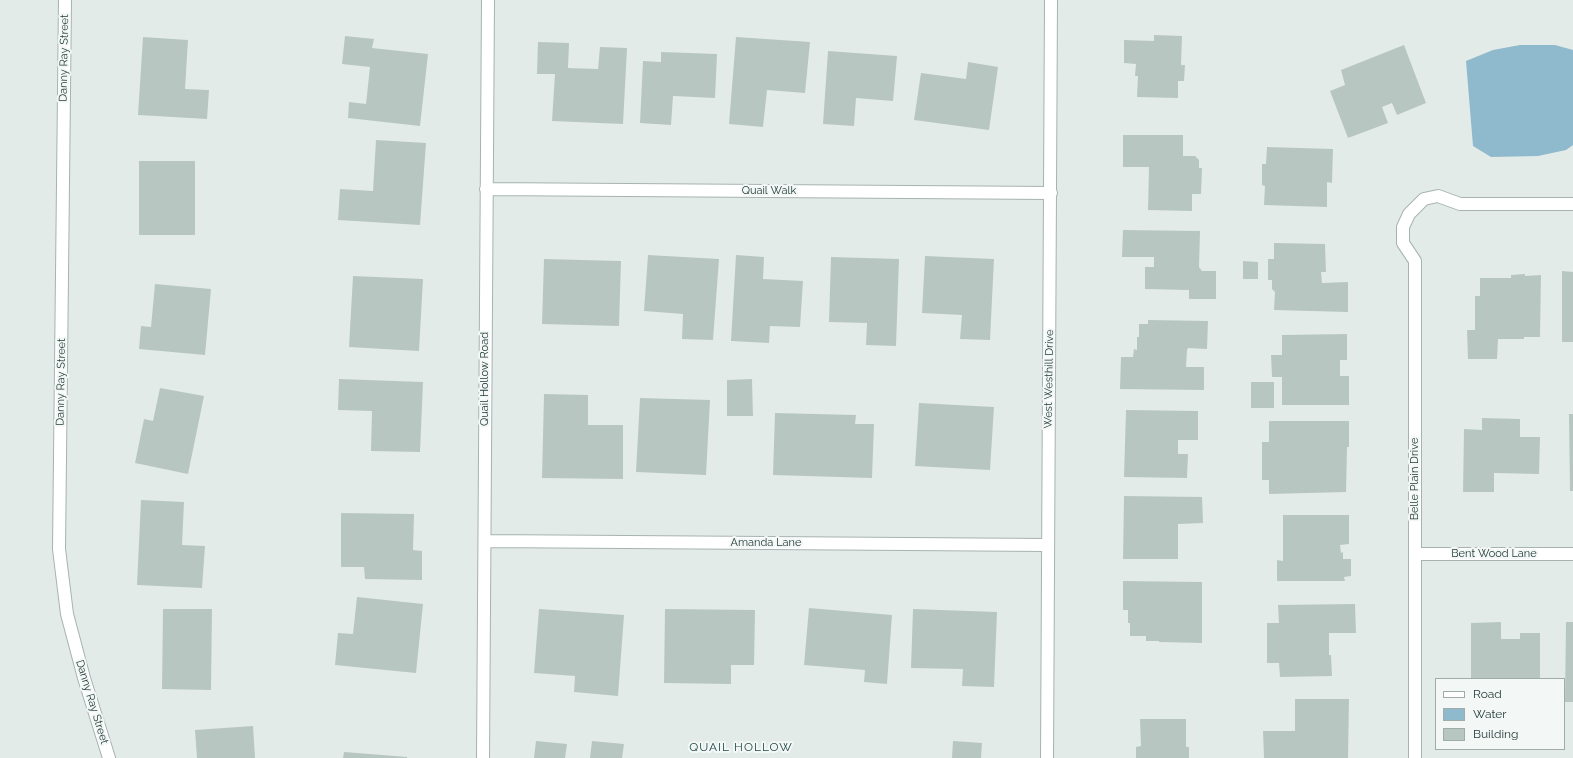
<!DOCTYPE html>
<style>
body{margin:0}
#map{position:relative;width:1573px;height:758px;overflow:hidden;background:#e3ebe9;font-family:Raleway,sans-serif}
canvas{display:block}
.legend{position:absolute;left:1435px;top:678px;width:130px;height:72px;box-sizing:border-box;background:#f3f8f6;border:1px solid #a0acaa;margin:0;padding:5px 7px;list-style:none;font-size:12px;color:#243b39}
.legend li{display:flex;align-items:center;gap:8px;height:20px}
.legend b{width:20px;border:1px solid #a0acaa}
</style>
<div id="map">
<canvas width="1573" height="758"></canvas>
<ul class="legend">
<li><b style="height:5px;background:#fff"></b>Road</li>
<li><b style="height:11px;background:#8fb9cc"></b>Water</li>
<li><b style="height:11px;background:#b8c6c2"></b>Building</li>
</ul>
</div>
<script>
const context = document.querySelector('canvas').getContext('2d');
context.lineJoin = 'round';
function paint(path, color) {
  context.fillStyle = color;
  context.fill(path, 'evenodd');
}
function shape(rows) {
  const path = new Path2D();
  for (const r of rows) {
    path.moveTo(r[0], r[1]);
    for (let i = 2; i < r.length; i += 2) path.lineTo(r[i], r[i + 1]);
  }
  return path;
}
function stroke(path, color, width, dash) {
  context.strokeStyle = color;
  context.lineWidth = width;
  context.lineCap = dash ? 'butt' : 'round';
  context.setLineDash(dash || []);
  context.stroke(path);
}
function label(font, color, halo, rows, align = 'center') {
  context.font = font + ' Raleway,sans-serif';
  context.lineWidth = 4;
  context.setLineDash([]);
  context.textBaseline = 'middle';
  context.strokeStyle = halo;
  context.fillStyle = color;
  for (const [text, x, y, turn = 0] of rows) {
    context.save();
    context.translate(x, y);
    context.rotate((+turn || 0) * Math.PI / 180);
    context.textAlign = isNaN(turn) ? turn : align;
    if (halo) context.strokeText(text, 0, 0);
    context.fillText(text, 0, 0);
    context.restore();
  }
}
const water = shape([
 [1520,45,1555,45,1573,50,1573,145,1566,150,1538,156,1491,157,1473,146,1466,61,1493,50]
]);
const building = shape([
 [1154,35,1182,36,1181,65,1185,65,1184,81,1178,81,1178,98,1137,97,1138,76,1135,76,1136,64,1124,63,1124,40,1154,41],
 [345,36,374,39,372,48,428,54,420,126,348,118,349,102,366,104,370,67,342,64],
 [143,37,188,40,185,89,209,90,207,119,138,115],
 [736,37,810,42,805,93,767,90,763,127,729,124],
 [538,42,569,43,568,68,598,69,600,47,627,48,623,124,552,121,555,74,537,74],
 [1404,45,1426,103,1397,115,1392,103,1382,107,1388,123,1348,138,1330,91,1345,85,1341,70],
 [828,51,897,56,893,101,856,98,854,126,823,124],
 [661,52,717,54,715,98,673,96,671,125,640,123,643,61,661,62],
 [968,62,998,67,989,130,914,120,921,73,966,79],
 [1123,135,1183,135,1183,156,1195,156,1199,160,1199,168,1202,168,1201,194,1192,194,1192,211,1148,210,1149,167,1123,167],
 [376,140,426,143,420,225,338,220,340,189,373,191],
 [1267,147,1333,149,1332,183,1327,182,1327,207,1264,205,1265,186,1262,185,1262,164,1266,164],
 [139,161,195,161,195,235,139,235],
 [1123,230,1200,231,1199,267,1202,271,1216,271,1216,299,1189,299,1189,290,1145,289,1145,267,1154,267,1154,257,1122,257],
 [1274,243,1325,244,1326,272,1321,272,1322,283,1348,282,1348,312,1274,310,1275,292,1272,289,1272,280,1268,280,1268,259,1274,259],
 [648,255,719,259,713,340,682,339,683,314,644,311],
 [736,255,764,257,763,279,803,281,800,327,770,326,769,343,731,341],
 [925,256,994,259,990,340,960,339,962,315,922,313],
 [831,257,899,259,896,346,866,345,867,323,829,322],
 [544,259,621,261,619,326,542,324],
 [1243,261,1258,262,1258,279,1243,279],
 [1562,271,1573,272,1573,342,1562,342],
 [1525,274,1525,276,1541,275,1540,337,1524,337,1524,339,1498,339,1497,359,1468,359,1467,330,1475,330,1475,296,1480,296,1480,278,1511,278,1511,275],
 [353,276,423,279,419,351,349,347],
 [155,284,211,289,205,355,139,349,141,326,151,327],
 [1148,320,1208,321,1207,349,1188,348,1187,350,1186,367,1204,367,1204,390,1120,389,1121,357,1133,357,1134,349,1137,350,1137,337,1139,337,1139,324,1148,324],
 [1347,334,1347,360,1340,360,1340,376,1349,376,1349,405,1282,405,1282,377,1272,377,1271,355,1282,355,1282,335],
 [339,379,423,382,420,452,371,451,372,411,338,410],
 [752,379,753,416,727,416,727,380],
 [1251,382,1274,382,1274,408,1251,408],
 [160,388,204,396,188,474,135,463,144,419,153,421],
 [544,394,588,395,588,425,623,425,623,479,542,478],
 [640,398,710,400,706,475,636,472],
 [919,403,994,407,990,470,915,466],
 [1126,410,1198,411,1198,440,1178,440,1178,454,1188,454,1187,478,1124,477],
 [775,413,856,415,855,424,874,424,872,478,773,475],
 [1569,414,1573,414,1573,491,1570,491],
 [1482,418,1520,419,1520,437,1540,437,1539,474,1494,473,1494,492,1463,492,1464,429,1482,430],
 [1269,421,1349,421,1349,447,1347,447,1346,492,1269,494,1269,480,1262,480,1262,442,1269,442],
 [1124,496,1202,497,1203,523,1178,524,1178,559,1123,559],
 [141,500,184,502,182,545,205,546,202,588,137,585],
 [341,513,414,514,413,550,422,551,422,580,365,579,364,567,341,567],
 [1283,515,1349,515,1349,544,1340,545,1341,553,1343,552,1343,559,1351,559,1351,576,1344,577,1345,581,1277,581,1277,560,1283,561],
 [1123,581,1202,582,1202,643,1159,642,1159,641,1146,641,1146,636,1130,636,1130,623,1128,623,1128,610,1123,610],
 [357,597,423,604,416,673,335,665,338,633,353,634],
 [1355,604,1356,633,1329,633,1329,655,1331,655,1332,676,1280,677,1279,663,1267,663,1267,623,1279,623,1278,605],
 [809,608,892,615,887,684,864,682,865,670,804,665],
 [163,609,212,609,211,690,162,689],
 [539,609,624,615,618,696,574,692,575,676,534,673],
 [665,609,755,610,754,665,731,665,731,684,664,683],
 [913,609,997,612,994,687,962,686,963,669,911,668],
 [1501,622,1501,639,1520,639,1520,633,1540,633,1540,679,1471,679,1471,623],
 [1566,622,1573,622,1573,702,1565,702],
 [1295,699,1349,699,1348,758,1264,758,1263,731,1295,731],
 [1140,719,1186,719,1186,747,1189,747,1189,758,1136,758,1136,747,1141,746],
 [253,726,255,758,197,758,195,730],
 [536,741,567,744,565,758,534,758],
 [592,741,624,744,622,758,590,758],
 [953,741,982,743,981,758,952,758],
 [344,752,407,757,407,758,343,758]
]);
const minor = shape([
 [65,0,59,549,67,614,84,678,109,758],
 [486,189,1051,193],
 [485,541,1048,545],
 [1415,554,1573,554],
 [483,758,488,0],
 [1047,758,1051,0],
 [1415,758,1415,261,1403,243,1403,227,1409,214,1424,199,1438,196,1460,204,1573,204]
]);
const streetNames = [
 ["Danny Ray Street",64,58,-89],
 ["Quail Walk",769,191],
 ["Quail Hollow Road",485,379,-90],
 ["West Westhill Drive",1049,379,-89],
 ["Danny Ray Street",61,382,-89],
 ["Belle Plain Drive",1415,479,-90],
 ["Amanda Lane",766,543],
 ["Bent Wood Lane",1494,554],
 ["Danny Ray Street",92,702,73]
];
const neighbourhoodNames = [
 ["QUAIL HOLLOW",741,747]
];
paint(water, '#8fb9cc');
paint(building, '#b8c6c2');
stroke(minor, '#a6b3b1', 14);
stroke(minor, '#fff', 12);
label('11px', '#243b39', '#f3f8f6', streetNames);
context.letterSpacing = '1px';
label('12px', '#224c48', '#f3f8f6', neighbourhoodNames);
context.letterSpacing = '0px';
</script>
